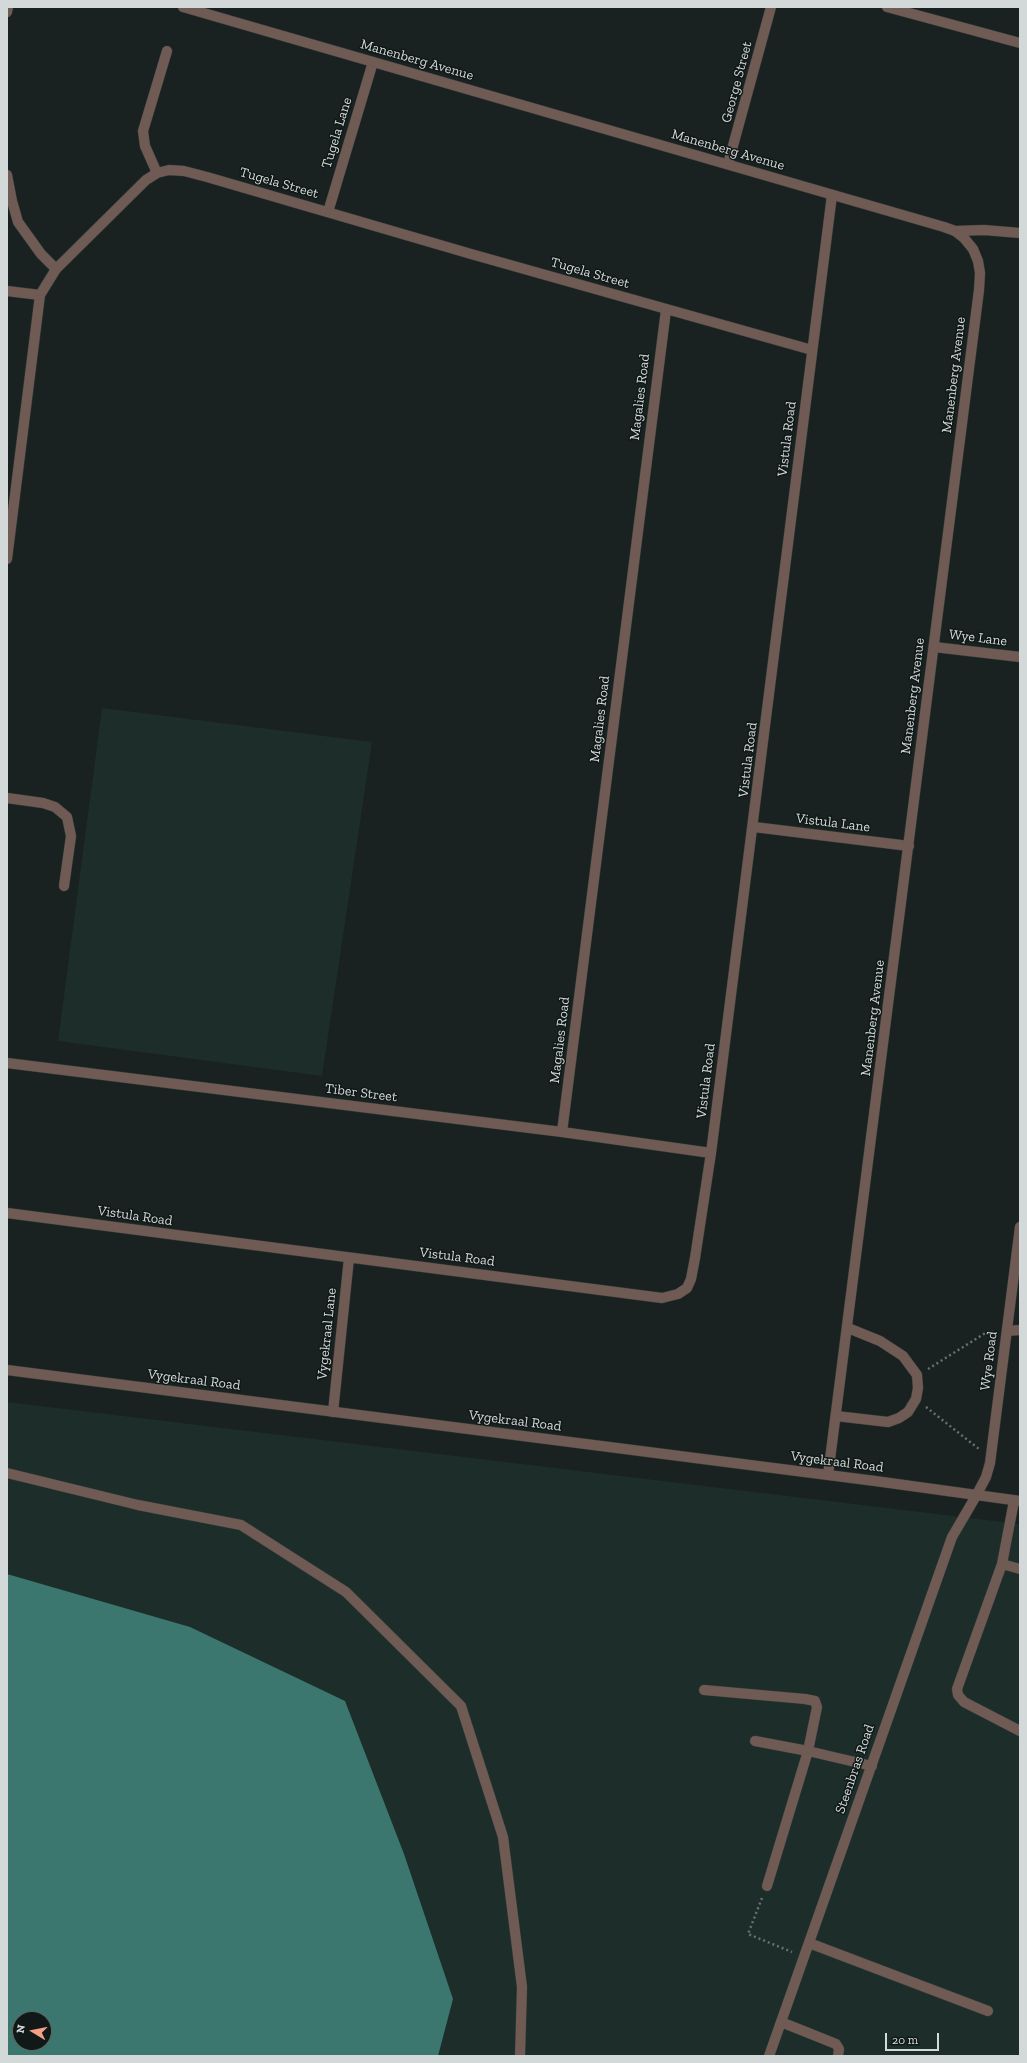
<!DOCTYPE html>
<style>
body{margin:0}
#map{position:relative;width:1027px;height:2063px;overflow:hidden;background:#192221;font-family:"Zilla Slab",serif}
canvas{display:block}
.frame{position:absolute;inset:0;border:8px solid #d3d9d8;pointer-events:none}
.north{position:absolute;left:12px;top:2011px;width:40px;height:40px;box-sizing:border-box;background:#101917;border:1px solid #5e6664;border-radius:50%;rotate:280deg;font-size:11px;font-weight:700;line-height:16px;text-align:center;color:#d3d9d8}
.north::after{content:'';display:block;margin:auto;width:14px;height:18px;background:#f49e87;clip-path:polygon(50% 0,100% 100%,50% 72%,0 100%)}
.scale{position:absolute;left:885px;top:2033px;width:54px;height:18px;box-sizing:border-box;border:2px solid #d3d9d8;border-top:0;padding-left:5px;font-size:12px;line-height:14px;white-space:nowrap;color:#d3d9d8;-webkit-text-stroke:3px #101917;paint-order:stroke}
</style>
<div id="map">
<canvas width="1027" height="2063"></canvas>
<div class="frame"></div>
<div class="north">N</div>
<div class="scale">20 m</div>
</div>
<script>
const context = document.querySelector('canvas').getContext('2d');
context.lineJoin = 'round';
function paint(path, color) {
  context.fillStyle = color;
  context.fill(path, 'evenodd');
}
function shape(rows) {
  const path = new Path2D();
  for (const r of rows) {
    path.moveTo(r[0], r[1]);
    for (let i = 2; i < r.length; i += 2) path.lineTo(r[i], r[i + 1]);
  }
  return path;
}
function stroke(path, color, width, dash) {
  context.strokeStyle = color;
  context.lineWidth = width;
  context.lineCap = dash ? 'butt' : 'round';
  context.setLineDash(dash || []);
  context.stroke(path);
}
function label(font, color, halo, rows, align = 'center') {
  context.font = font + ' "Zilla Slab",serif';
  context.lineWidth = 3;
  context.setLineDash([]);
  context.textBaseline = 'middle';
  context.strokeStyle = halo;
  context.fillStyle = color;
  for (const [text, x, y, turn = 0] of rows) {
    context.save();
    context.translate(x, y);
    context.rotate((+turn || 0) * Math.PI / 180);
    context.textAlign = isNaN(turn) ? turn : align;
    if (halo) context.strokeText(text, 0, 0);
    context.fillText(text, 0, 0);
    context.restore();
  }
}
const built = shape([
 [102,708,372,742,322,1076,58,1041],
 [7,1402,1020,1524,1020,2056,7,2056],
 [20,2019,44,2019,44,2043,20,2043]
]);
const water = shape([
 [7,1574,190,1627,345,1701,404,1854,453,1999,438,2056,7,2056],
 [20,2019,44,2019,44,2043,20,2043]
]);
const path = shape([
 [928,1369,987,1332,993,1332],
 [926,1407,979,1449],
 [762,1898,748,1934,792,1952]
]);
const service = shape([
 [7,175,12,201,18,222,41,254,56,269],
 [955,231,984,230,1020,233],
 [7,798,43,803,55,807,67,817,71,836,64,886],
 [1007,1331,1020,1330],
 [836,1416,888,1422,899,1418,908,1412,916,1399,918,1388,917,1375,903,1356,880,1341,848,1328],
 [7,1473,138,1505,241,1525,346,1592,461,1706,503,1837,522,1987,520,2056],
 [1014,1501,1002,1564,1020,1569],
 [1002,1564,957,1689,958,1695,964,1702,1020,1731],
 [704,1690,805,1699,815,1701,817,1707,808,1751,767,1886],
 [755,1741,808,1751,872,1766],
 [809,1943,988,2011],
 [781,2022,836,2044,839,2049,838,2056],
 [769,2056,952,1537,976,1496]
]);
const minor = shape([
 [887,7,1020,43],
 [7,12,8,7],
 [728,164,771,7],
 [157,173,145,146,143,131,167,51],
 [328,212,373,62],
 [7,291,40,295],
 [7,559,40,295,56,269,146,180,157,173,169,170,184,171,207,177,471,254,812,350],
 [934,647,1020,657],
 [754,827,909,846],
 [7,1063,562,1132,711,1153],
 [562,1132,666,310],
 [7,1213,662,1298,678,1294,687,1288,691,1279,695,1258,711,1153,832,195],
 [333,1412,349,1258],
 [976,1496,986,1477,990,1463,1020,1227]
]);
const tertiary = shape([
 [183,7,944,227,955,231,964,238,973,249,978,261,980,273,979,290,828,1475],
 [7,1370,875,1481,1020,1501]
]);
const streetNames = [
 ["Manenberg Avenue",417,60,16],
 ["George Street",737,82,-75],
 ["Tugela Lane",337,133,-73],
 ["Manenberg Avenue",728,150,16],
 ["Tugela Street",279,183,16],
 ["Tugela Street",590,273,16],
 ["Manenberg Avenue",954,375,-83],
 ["Magalies Road",640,397,-83],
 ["Vistula Road",787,439,-83],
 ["Wye Lane",978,638,7],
 ["Manenberg Avenue",913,696,-83],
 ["Magalies Road",600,719,-83],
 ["Vistula Road",748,760,-83],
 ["Vistula Lane",833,823,7],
 ["Manenberg Avenue",873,1018,-83],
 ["Magalies Road",560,1040,-83],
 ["Vistula Road",706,1081,-83],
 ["Tiber Street",361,1093,7],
 ["Vistula Road",135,1216,8],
 ["Vistula Road",457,1257,7],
 ["Vygekraal Lane",327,1334,-84],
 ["Wye Road",989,1361,-83],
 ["Vygekraal Road",194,1380,7],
 ["Vygekraal Road",515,1421,7],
 ["Vygekraal Road",837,1462,7],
 ["Steenbras Road",855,1769,-71]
];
paint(built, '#1c2d2a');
paint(water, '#3b776e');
stroke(service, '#333c3b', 11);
stroke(minor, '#333c3b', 11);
stroke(tertiary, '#333c3b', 11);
stroke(path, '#697170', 2.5, [2, 3]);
stroke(service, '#6f5a54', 10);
stroke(minor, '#6f5a54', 10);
stroke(tertiary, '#6f5a54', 10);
label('14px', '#d3d9d8', '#101917', streetNames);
</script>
